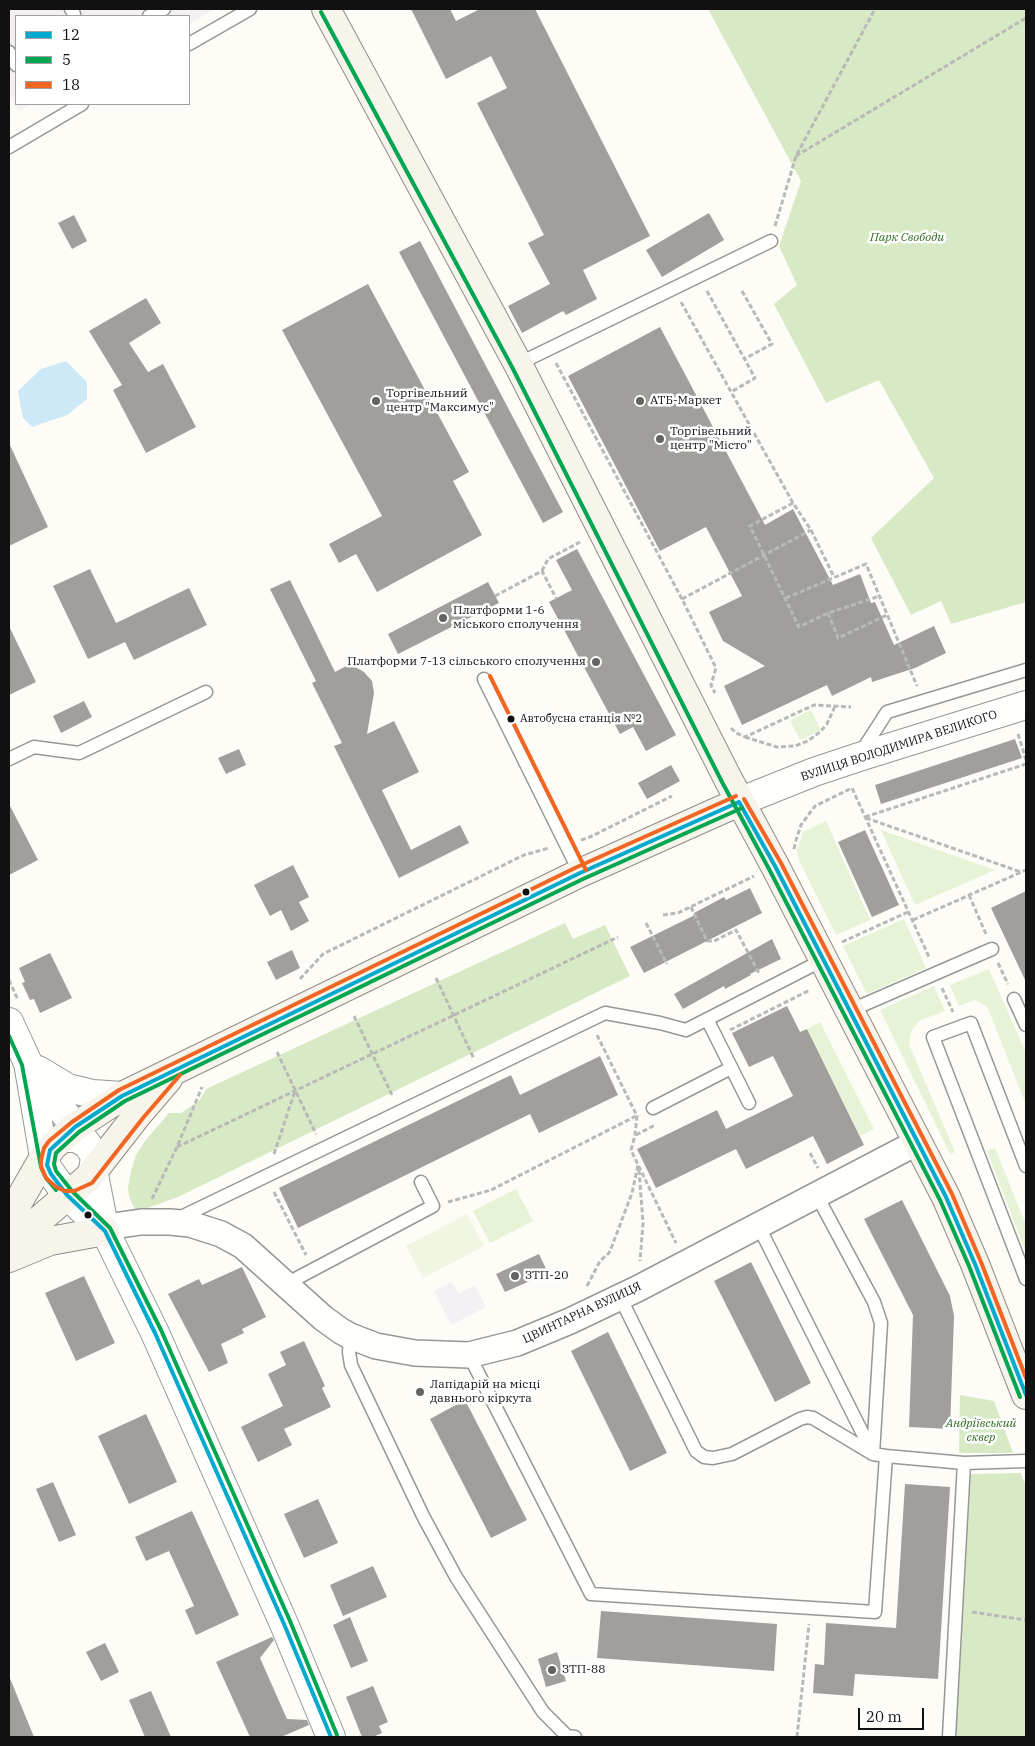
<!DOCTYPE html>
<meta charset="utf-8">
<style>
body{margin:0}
#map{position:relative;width:1035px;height:1746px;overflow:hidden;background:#fdfcf7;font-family:"IBM Plex Serif",serif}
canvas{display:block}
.frame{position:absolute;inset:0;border:10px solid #111;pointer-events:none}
.legend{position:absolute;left:15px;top:15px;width:175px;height:90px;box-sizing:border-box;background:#fff;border:1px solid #a0a0a0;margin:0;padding:6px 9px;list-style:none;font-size:15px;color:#111}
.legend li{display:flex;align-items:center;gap:10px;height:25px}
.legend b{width:25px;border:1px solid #a0a0a0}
.scale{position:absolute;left:858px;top:1708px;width:66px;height:22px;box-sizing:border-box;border:2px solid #111;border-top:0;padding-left:6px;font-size:15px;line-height:18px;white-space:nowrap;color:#111;-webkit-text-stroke:4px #fff;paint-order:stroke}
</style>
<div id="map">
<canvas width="1035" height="1746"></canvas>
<div class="frame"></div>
<ul class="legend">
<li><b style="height:6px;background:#00a9ce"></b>12</li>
<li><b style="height:6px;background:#00a651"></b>5</li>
<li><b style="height:6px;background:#f26522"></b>18</li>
</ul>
<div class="scale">20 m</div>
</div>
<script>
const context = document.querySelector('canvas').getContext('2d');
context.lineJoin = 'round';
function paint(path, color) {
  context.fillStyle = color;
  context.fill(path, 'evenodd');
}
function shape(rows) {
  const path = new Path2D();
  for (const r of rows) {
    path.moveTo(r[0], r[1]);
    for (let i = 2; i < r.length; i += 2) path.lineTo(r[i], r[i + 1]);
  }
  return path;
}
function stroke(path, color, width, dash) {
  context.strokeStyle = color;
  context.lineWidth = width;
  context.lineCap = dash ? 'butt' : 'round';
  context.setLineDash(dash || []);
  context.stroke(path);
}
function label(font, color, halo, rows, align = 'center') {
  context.font = font + ' "IBM Plex Serif",serif';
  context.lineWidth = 5;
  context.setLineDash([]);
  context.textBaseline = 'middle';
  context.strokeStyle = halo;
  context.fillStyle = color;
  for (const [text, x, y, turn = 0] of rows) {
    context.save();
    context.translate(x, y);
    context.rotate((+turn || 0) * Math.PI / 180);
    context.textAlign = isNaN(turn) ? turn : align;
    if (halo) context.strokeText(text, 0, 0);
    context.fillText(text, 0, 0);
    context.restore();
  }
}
const industrial = shape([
 [9,9,215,9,189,24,189,16,16,16,16,104,31,104,19,111,9,95],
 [452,1282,458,1294,475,1285,486,1307,451,1325,434,1291]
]);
const green = shape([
 [811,710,821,730,800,740,790,720],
 [826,821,870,920,836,935,799,860,797,850,803,832],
 [881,830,995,870,915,905],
 [904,919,926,968,867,994,843,946],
 [989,969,1026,1053,1026,1105,987,1006,975,1000,959,1006,950,985],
 [934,986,945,1011,921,1020,917,1023,911,1032,909,1044,955,1152,950,1154,880,1010],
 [820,1022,874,1129,860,1136,807,1029],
 [995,1148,1026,1225,1026,1253,987,1151],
 [516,1189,533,1221,490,1243,473,1211]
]);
const forest = shape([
 [708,9,1026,9,1026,602,951,624,941,601,911,615,871,538,934,478,879,380,826,403,774,304,797,285,779,246,801,181],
 [565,923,573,939,605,925,630,976,178,1197,136,1212,129,1196,128,1188,131,1171,136,1155,145,1141,169,1113,181,1113,200,1100,206,1089],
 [960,1395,994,1401,1013,1453,959,1453],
 [1021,1473,1026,1487,1026,1737,956,1737,971,1474]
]);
const pitch = shape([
 [467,1214,484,1246,423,1278,406,1246]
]);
const water = shape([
 [66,361,87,382,87,399,67,415,32,427,23,418,18,391,41,369]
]);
const building = shape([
 [411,9,450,9,456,21,480,9,535,9,650,236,583,270,597,299,566,315,563,311,522,333,508,306,550,284,528,243,544,235,477,103,507,88,491,56,446,79],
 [709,213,724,240,662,277,646,250],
 [74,215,87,241,72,249,58,223],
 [420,241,563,512,543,523,399,252],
 [368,284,469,472,453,481,482,535,377,592,356,554,339,563,329,544,382,516,282,330],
 [146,298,161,323,129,343,148,372,163,364,196,427,146,453,113,390,122,385,89,331],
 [660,327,765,525,793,509,833,585,860,574,871,603,875,602,894,645,934,626,946,653,915,668,872,682,871,677,832,696,827,685,742,725,724,686,765,666,723,641,709,612,742,596,706,527,660,551,568,376],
 [9,443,48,527,9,546],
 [577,549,676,735,646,751,633,727,620,734,549,602,572,590,556,560],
 [90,569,116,623,189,588,207,625,134,660,125,642,88,659,53,586],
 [290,580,335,672,350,664,364,672,372,681,374,693,367,734,394,721,419,772,382,790,411,850,460,825,469,843,399,878,334,746,342,743,312,683,316,681,270,589],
 [488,582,499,603,398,654,388,634],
 [9,626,36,682,9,695],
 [84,701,92,717,61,733,53,716],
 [1015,739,1022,758,881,804,875,785],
 [239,749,246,765,226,774,218,758],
 [671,765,680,781,647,799,638,783],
 [9,804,38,860,9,875],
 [865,830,899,905,872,917,838,842],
 [293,865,309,897,299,902,309,921,291,931,281,910,270,916,254,885],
 [750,888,762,913,644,973,630,947,695,915,694,913,724,897,726,900],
 [1026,891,1026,982,991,908],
 [772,939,781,959,750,974,751,975,725,989,724,986,683,1009,674,994],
 [292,950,300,968,276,980,267,962],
 [50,953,72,998,40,1013,34,999,30,1000,22,983,25,982,19,968],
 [787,1006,800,1032,807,1029,864,1145,827,1164,813,1136,746,1169,736,1149,656,1188,637,1149,717,1110,726,1129,793,1096,773,1056,749,1067,732,1033],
 [600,1056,618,1095,539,1133,530,1114,298,1228,279,1188,511,1075,520,1095],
 [902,1200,950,1296,954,1316,950,1429,909,1427,913,1315,864,1219],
 [539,1254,548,1273,505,1292,496,1274],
 [751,1262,811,1383,775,1402,714,1281],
 [242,1267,266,1317,242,1329,244,1333,221,1344,228,1363,209,1372,168,1294,199,1279,202,1285],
 [84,1276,115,1343,76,1361,45,1293],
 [608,1332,667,1453,630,1471,571,1351],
 [304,1341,325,1386,322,1388,331,1407,284,1429,292,1445,258,1462,241,1427,283,1406,268,1374,286,1365,280,1352],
 [465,1400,527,1520,491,1538,430,1419],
 [146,1414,177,1482,129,1504,98,1436],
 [53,1482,76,1535,59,1542,36,1489],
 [905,1484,950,1487,938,1679,855,1674,853,1696,813,1693,815,1664,824,1665,826,1623,896,1628],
 [318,1499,338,1543,304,1558,284,1514],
 [192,1511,239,1615,196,1635,185,1610,194,1606,169,1551,146,1561,135,1537],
 [373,1566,387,1597,343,1616,330,1585],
 [601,1611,777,1624,774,1671,597,1658],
 [350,1617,368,1661,351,1668,333,1625],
 [272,1637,274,1640,260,1658,287,1719,307,1720,309,1725,281,1737,250,1737,216,1662],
 [105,1643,119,1672,101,1681,86,1652],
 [557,1652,566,1681,546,1687,538,1659],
 [9,1676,34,1737,9,1737],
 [373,1686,388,1722,379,1726,382,1733,373,1737,362,1737,346,1697],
 [151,1691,171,1737,145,1737,129,1700]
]);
const path = shape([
 [796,156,1026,18],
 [775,226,796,156,875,9],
 [707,291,755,378,731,392],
 [742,291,772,344,744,359],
 [681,302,793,503,811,530,834,577],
 [556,363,682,599,716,668,711,685,715,693],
 [793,503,750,526,799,627,828,613,880,596],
 [542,571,548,559,580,542],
 [495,596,542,571,556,598],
 [786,598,866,564,917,686],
 [682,599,811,530],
 [828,613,838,638,887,615],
 [731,728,736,733,745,737,814,705,851,707],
 [1018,734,1026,760],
 [745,737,777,747,795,746,808,741,820,732,827,724,835,706],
 [865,817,1026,764],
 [866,818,1021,872],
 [581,840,588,838,672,796],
 [794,849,796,840,801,825,815,806,852,788,929,957],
 [969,895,986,934],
 [691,907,707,941,714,941,736,930,760,975],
 [663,915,678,913,754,876],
 [913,920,1026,870],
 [646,923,667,964],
 [842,942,908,912],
 [998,963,1008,984],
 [436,978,474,1059],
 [300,979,323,954,524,855,549,848],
 [9,980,18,1000],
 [942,988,953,1012],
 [354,1016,393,1097],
 [730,1030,810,990],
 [597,1035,637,1116,635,1135,631,1150,676,1243],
 [277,1052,316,1134],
 [636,1135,655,1125],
 [177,1147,618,937],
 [810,1153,818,1168],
 [274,1154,295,1091],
 [639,1170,643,1223,640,1261],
 [274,1192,306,1255],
 [152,1199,177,1147,202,1087],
 [448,1202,491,1190,638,1115],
 [587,1286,600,1261,609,1253,612,1246,632,1193,638,1165],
 [972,1612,1026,1620],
 [797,1737,809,1624]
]);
const service = shape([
 [71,9,74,14],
 [149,16,164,9],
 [189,44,250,9],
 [9,52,16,65],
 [9,147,82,104],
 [518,364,771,241],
 [484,679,580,873],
 [860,754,887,712,1026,670],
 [9,759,34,747,79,753,206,692],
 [1014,999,1026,1025],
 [849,1011,992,949],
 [707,1019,749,1103],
 [653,1108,731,1068],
 [1026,1166,971,1023,933,1037,1026,1279],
 [177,1219,605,1013,660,1023,686,1030,823,960],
 [758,1225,873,1454],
 [286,1284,433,1206,421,1182],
 [620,1297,696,1451,704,1457,713,1458,732,1454,800,1419,807,1417,813,1418,873,1454],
 [350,1336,349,1352,351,1365,423,1516,456,1577,543,1712,567,1736,575,1737],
 [469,1355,591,1594,875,1612,886,1456,873,1454,881,1323,874,1302,816,1194],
 [886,1456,964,1463,1026,1461],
 [949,1737,964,1463]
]);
const minor = shape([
 [105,1231,120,1225,141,1222,170,1222,190,1224,221,1234,243,1246,323,1318,341,1331,350,1336,376,1346,415,1353,469,1355,517,1343,570,1321,637,1289,918,1142]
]);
const tertiary = shape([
 [739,802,814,772,859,757,1026,705],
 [9,1022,28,1063,87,1144],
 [28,1063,44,1157,48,1169,67,1195,105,1231],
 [38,1070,68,1088,93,1094,122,1096],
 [58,1141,64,1138,76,1138,87,1144,92,1151,95,1158,93,1170,105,1231,155,1333,284,1624,331,1737]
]);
const secondary = shape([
 [326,9,518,364,728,779,775,866,946,1197,975,1264,1026,1395],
 [9,1218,44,1157,54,1145,75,1127,122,1096,580,873,739,802],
 [9,1246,88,1178,138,1114,168,1079],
 [9,1258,50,1241,105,1231]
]);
const bus1 = shape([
 [739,802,775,866,946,1197,975,1264,1026,1395],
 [331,1737,284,1624,155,1333,105,1231,67,1195,51,1174,47,1165,50,1150,75,1127,122,1096,580,873,739,802]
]);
const bus2 = shape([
 [321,12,512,367,722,782,769,869,940,1200,969,1266,1020,1397],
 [9,1036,22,1065,41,1167,46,1178,56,1190],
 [337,1735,290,1621,161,1330,110,1228,72,1191,56,1171,54,1164,56,1153,79,1132,125,1101,583,879,742,808]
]);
const bus3 = shape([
 [490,676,586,870],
 [744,799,781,863,952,1194,981,1262,1026,1378],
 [180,1075,143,1118,92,1183,74,1191,65,1191,56,1187,46,1178,41,1167,41,1160,44,1148,49,1141,72,1122,119,1090,577,867,736,796]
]);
const markers = [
 [376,401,5,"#646362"],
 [640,401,5,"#646362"],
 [660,439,5,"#646362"],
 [443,618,5,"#646362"],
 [596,662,5,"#646362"],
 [511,719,4.5,"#111"],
 [526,892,4.5,"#111"],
 [88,1215,4.5,"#111"],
 [515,1276,5,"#646362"],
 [420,1392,5,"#646362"],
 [552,1670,5,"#646362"]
];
const busNames = [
 ["Автобусна станція №2",520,719]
];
const parkNames = [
 ["Парк Свободи",907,238],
 ["Андріївський",981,1424],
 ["сквер",981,1438]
];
const poiNames = [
 ["Торгівельний",386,394],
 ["центр \"Максимус\"",386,408],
 ["АТБ-Маркет",650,401],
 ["Торгівельний",670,432],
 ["центр \"Місто\"",670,446],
 ["Платформи 1-6",453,611],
 ["міського сполучення",453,625],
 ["Платформи 7-13 сільського сполучення",586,662,"right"],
 ["ЗТП-20",525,1276],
 ["Лапідарій на місці",430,1385],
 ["давнього кіркута",430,1399],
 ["ЗТП-88",562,1670]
];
const streetNames = [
 ["ВУЛИЦЯ ВОЛОДИМИРА ВЕЛИКОГО",899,746,-18],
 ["ЦВИНТАРНА ВУЛИЦЯ",582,1313,-25]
];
paint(industrial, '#f5f0f3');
paint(green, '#e7f3d7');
paint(forest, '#d8eac5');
paint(pitch, '#f0f6e1');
paint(water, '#cde8f7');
paint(building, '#a19f9c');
stroke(service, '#979795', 15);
stroke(minor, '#979795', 28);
stroke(tertiary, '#979795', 30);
stroke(secondary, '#8e8d8b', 30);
stroke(path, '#b9b9b8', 3, [5, 2.5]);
stroke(service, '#fffffe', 12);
stroke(minor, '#fffffe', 25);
stroke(tertiary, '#fffffe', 28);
stroke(secondary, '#f6f4eb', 28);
stroke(bus1, '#00a9ce', 4);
stroke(bus2, '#00a651', 4);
stroke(bus3, '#f26522', 4);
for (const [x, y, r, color] of markers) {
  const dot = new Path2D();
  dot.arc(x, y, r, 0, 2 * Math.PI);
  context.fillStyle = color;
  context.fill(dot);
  stroke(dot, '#fff', 2);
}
label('11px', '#111', '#fff', busNames, 'left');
label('italic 12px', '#2f6b1f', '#fff', parkNames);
label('12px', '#111', '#fff', poiNames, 'left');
label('12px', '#111', '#fff', streetNames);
</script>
